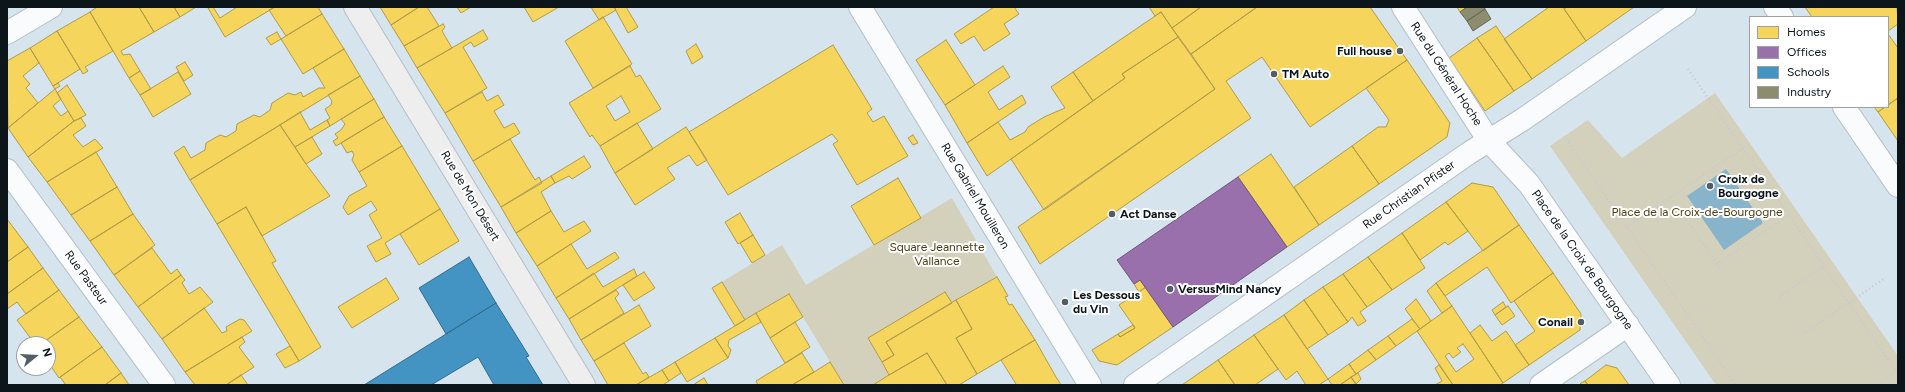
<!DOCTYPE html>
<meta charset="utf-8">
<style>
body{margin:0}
#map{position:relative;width:1905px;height:392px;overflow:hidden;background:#d5e4ed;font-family:Figtree,sans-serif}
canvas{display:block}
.frame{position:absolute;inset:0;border:8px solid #0b151a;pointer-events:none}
.legend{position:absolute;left:1749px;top:16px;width:140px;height:92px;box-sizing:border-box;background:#fff;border:1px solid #9da1a3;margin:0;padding:5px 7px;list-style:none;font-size:12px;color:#0b151a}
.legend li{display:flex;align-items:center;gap:8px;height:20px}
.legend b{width:20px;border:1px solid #9da1a3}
.north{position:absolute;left:16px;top:336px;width:40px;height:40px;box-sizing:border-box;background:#fff;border:1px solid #9da1a3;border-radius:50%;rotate:72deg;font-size:11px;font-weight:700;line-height:16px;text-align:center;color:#0b151a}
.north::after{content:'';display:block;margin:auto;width:14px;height:18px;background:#525d64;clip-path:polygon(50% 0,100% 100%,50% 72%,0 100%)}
</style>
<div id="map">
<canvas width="1905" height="392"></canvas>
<div class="frame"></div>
<ul class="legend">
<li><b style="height:11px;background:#f6d55c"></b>Homes</li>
<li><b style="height:11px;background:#9970ab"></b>Offices</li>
<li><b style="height:11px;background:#4393c3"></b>Schools</li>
<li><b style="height:11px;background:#8c8c6e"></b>Industry</li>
</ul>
<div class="north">N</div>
</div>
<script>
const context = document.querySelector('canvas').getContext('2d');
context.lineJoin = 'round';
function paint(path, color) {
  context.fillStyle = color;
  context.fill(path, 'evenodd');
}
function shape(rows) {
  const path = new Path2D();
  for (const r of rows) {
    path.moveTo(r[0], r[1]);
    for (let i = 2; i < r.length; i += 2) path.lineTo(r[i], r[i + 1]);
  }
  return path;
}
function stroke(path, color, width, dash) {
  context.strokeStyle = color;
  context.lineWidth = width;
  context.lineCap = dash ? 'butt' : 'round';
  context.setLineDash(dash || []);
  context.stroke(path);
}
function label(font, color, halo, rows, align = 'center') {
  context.font = font + ' Figtree,sans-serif';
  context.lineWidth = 4;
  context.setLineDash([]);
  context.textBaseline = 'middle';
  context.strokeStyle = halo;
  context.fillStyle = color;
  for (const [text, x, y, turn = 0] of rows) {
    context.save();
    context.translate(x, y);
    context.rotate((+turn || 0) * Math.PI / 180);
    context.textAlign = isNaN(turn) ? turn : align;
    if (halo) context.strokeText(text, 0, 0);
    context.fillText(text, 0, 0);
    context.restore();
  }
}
const green = shape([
 [1715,93,1898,356,1898,385,1716,385,1550,146,1588,120,1622,158],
 [952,198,997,277,952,303,868,338,889,375,873,385,844,385,789,294,745,320,722,282,782,245,806,285]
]);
const water = shape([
 [1726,169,1763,223,1724,250,1687,196]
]);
const homes = shape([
 [97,7,139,7,154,32,121,51,123,55,130,54,140,71,129,78,90,12,97,7],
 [139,7,174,7,180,17,154,32,139,7],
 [174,7,196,7,180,17,174,7],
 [213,7,220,18,237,7,275,7,225,37,208,8,213,7],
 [275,7,318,7,322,14,286,36,269,10,275,7],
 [380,7,419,7,391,25,380,7],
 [419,7,427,7,439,26,404,46,391,25,419,7],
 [457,7,471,7,461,13,457,7],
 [524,7,559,7,533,22,524,7],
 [591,7,614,7,616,10,599,20,591,7],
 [614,7,626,7,638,27,628,33,614,7],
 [994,7,1014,7,1019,14,1004,24,1010,34,984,51,974,36,961,44,954,34,994,7],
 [1149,7,1201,7,1172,28,1161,12,1155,16,1149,7],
 [1201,7,1257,7,1191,54,1172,28,1201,7],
 [1257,7,1370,7,1407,60,1310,127,1262,57,1226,81,1251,118,1040,264,1018,227,1215,89,1191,54,1257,7],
 [1457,7,1467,7,1460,12,1457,7],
 [1549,7,1563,7,1586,41,1532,79,1504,39,1549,7],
 [1567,7,1634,7,1586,41,1564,9,1567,7],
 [1805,7,1897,7,1898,24,1888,31,1888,17,1812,17,1805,7],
 [90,12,113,51,85,67,88,71,83,74,57,31,90,12],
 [1161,12,1178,37,1122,74,1125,78,1093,101,1073,72,1161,12],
 [322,14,344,49,303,74,281,39,322,14],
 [603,17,632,64,593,88,565,41,603,17],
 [443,24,445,27,442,31,452,48,417,68,404,46,443,24],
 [1496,26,1532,79,1514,91,1477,38,1496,26],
 [483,30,488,39,474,47,471,42,463,47,487,88,445,113,417,68,483,30],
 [57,31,80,69,53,86,30,48,57,31],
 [277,32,281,39,271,45,266,38,277,32],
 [1888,34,1898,48,1898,98,1888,105,1888,34],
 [1178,37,1215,89,1044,210,1011,159,1125,78,1122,74,1178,37],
 [1477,38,1514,91,1485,111,1449,58,1477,38],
 [946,40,975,85,945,105,916,60,946,40],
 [696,44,703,57,692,64,686,51,696,44],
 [833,45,872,109,867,113,873,122,884,116,908,156,857,185,833,144,838,141,832,134,728,195,689,132,833,45],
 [30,48,39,63,23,76,30,84,26,88,38,103,8,128,7,61,30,48],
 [344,49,360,76,190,180,174,153,184,146,191,158,205,150,206,143,220,135,226,137,236,131,237,124,254,115,260,117,270,110,272,103,288,93,295,95,301,92,303,97,319,88,325,88,313,68,344,49],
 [1407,60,1450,123,1447,137,1379,184,1352,146,1378,127,1386,127,1389,120,1366,88,1407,60],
 [185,62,193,75,184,81,176,67,185,62],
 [630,66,636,77,640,75,661,109,600,146,592,135,590,137,569,103,630,66],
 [621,96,630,112,615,121,606,106,621,96],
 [1003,66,1010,77,988,92,999,110,1022,95,1026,103,967,143,945,105,1003,66],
 [140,71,151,89,140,95,129,78,140,71],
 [178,72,191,94,153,117,140,95,178,72],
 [1073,72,1093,101,987,176,967,143,998,122,1010,140,1025,132,1028,127,1044,117,1065,108,1051,87,1073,72],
 [360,76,374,99,330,126,327,120,330,118,325,109,331,105,332,101,328,95,360,76],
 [58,83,60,86,55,89,53,86,58,83],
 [67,85,86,115,74,121,57,93,67,85],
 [55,89,61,99,53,106,61,116,68,111,74,121,28,157,8,128,55,89],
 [482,92,487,101,498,95,504,105,494,111,504,128,514,123,520,133,473,161,445,113,482,92],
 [1898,98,1898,141,1878,112,1885,107,1888,107,1888,105,1898,98],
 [374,99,384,117,336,146,333,141,338,138,335,134,341,130,345,124,341,119,374,99],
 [1874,107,1885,107,1878,112,1874,107],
 [300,112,310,130,327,120,330,126,295,147,280,125,300,112],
 [384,117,402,146,359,172,352,160,354,155,352,151,347,153,341,143,384,117],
 [81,118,86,126,73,135,83,147,95,139,103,148,47,182,28,157,74,121,81,118],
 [637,123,653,149,615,173,600,146,637,123],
 [280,125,306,164,330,196,262,236,246,207,217,224,190,180,280,125],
 [686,127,707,160,697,166,689,155,667,168,675,179,635,205,615,173,686,127],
 [913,135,918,143,913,145,908,138,913,135],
 [312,137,322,154,306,164,295,147,312,137],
 [510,139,535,180,539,177,542,183,501,207,473,161,510,139],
 [402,146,440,209,385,243,391,254,376,262,367,246,382,238,369,215,377,210,371,201,348,215,343,207,349,196,367,186,359,172,402,146],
 [1352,146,1379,184,1319,225,1294,187,1352,146],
 [96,152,117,187,71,215,47,182,96,152],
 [1271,154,1319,225,1287,247,1238,177,1271,154],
 [584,156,591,167,572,179,569,176,555,183,551,176,584,156],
 [551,176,555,183,541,192,551,211,516,233,501,207,551,176],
 [898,178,921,218,874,245,851,206,898,178],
 [1472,183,1493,187,1519,225,1483,251,1446,202,1472,183],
 [117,187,133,214,90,241,71,215,117,187],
 [1446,202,1468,231,1448,245,1445,242,1420,260,1402,233,1446,202],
 [246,207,276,261,272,263,321,347,299,361,217,224,246,207],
 [440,209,459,241,419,265,400,234,440,209],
 [551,211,564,232,584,221,591,231,537,266,516,233,551,211],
 [740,213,753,235,738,244,725,222,740,213],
 [133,214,155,245,114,275,90,241,133,214],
 [7,219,28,247,7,262,7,219],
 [1519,225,1553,273,1511,303,1487,267,1445,296,1436,283,1519,225],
 [1402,233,1425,268,1392,290,1368,257,1402,233],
 [753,235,765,255,752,263,740,243,753,235],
 [571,244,587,269,615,252,619,258,556,298,537,266,571,244],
 [28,247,43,268,7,294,7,262,28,247],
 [152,248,171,274,177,269,181,275,138,307,114,275,152,248],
 [1368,257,1392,290,1367,307,1343,274,1368,257],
 [43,268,59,290,26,314,17,302,7,309,7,294,43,268],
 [634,269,637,276,569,319,556,298,594,273,603,287,634,269],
 [644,272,655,288,634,301,623,285,644,272],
 [1553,273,1581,314,1580,330,1529,365,1515,345,1535,331,1514,301,1553,273],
 [1343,274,1367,307,1360,312,1366,321,1358,326,1352,317,1348,322,1323,287,1343,274],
 [181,275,185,280,182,283,189,294,200,287,213,302,162,339,138,307,181,275],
 [997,277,1008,296,1005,297,1009,305,1012,304,1035,340,977,374,956,338,972,329,956,300,997,277],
 [386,278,399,299,352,328,338,307,386,278],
 [1140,280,1146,287,1139,292,1134,284,1140,280],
 [722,282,745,320,735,326,712,288,722,282],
 [1436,283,1452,306,1442,313,1427,291,1436,283],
 [1146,287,1173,327,1117,365,1099,361,1092,350,1118,334,1120,337,1135,328,1119,305,1146,287],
 [1323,287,1348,322,1328,335,1304,300,1323,287],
 [59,290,79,317,41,344,35,344,17,320,59,290],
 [616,290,619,294,615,298,624,313,581,340,569,319,616,290],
 [945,292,952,303,886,342,894,355,882,362,868,338,945,292],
 [789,294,803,317,770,338,756,313,789,294],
 [1416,299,1431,321,1420,329,1405,309,1416,299],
 [956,300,972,329,956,338,977,374,959,385,947,385,927,353,889,375,882,362,894,355,886,342,956,300],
 [1304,300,1328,335,1307,349,1284,315,1304,300],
 [1503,302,1506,307,1495,315,1492,310,1503,302],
 [639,305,651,326,594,361,581,340,639,305],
 [1452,306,1503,383,1500,385,1453,385,1417,331,1452,306],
 [1463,344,1474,359,1456,372,1445,356,1449,353,1453,358,1461,352,1457,348,1463,344],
 [1508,306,1515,316,1502,325,1495,315,1508,306],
 [204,308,222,333,227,331,226,327,240,319,244,320,252,331,185,372,162,339,204,308],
 [756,313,761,322,729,340,728,346,731,350,728,358,715,338,756,313],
 [1284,315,1328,379,1319,385,1306,385,1297,371,1286,380,1254,335,1284,315],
 [79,317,102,347,59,378,48,362,48,344,41,344,79,317],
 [1412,319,1420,329,1396,346,1388,336,1412,319],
 [795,322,810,347,785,363,770,338,795,322],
 [1133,325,1135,328,1120,337,1118,334,1133,325],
 [1480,325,1492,341,1506,331,1529,365,1503,383,1470,333,1480,325],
 [1254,335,1278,369,1255,385,1235,385,1218,360,1254,335],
 [1388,336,1396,346,1376,360,1368,350,1388,336],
 [242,337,245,342,239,347,254,367,226,385,195,385,185,372,242,337],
 [715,338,728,358,687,382,675,362,715,338],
 [1035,340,1056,377,1061,385,1015,385,1016,384,1001,360,1035,340],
 [624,343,643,374,646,372,649,377,636,385,608,385,594,361,624,343],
 [290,346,299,361,285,368,276,354,290,346],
 [102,347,121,373,105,385,66,385,60,377,102,347],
 [1368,350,1376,360,1356,374,1349,364,1368,350],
 [802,353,814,372,792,385,758,385,756,381,802,353],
 [927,353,947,385,873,385,889,375,927,353],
 [1218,360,1235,385,1182,385,1218,360],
 [675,362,681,373,669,381,662,370,675,362],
 [830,362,844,385,792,385,814,372,830,362],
 [1349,364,1356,374,1340,385,1332,385,1328,379,1349,364],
 [1439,365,1453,385,1435,385,1442,381,1435,368,1439,365],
 [1606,365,1617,368,1629,385,1588,385,1585,381,1606,365],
 [662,370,669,381,663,385,636,385,662,370],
 [121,373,129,385,105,385,121,373],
 [1358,373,1361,379,1356,384,1351,377,1358,373],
 [241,375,248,385,226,385,241,375],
 [1351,377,1356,385,1340,385,1351,377],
 [704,378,708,385,693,385,704,378],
 [1585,381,1588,385,1579,385,1581,383,1585,381]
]);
const offices = shape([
 [1238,177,1287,247,1173,327,1140,280,1134,284,1117,260,1238,177]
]);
const schools = shape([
 [469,257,496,303,446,334,419,288,469,257],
 [496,303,529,356,526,357,543,385,494,385,478,357,431,385,364,385,496,303]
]);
const industry = shape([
 [1467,7,1484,7,1485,9,1467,21,1460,12,1467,7],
 [1485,9,1491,19,1473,31,1467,21,1485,9]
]);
const path = shape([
 [1688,69,1896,371,1877,385],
 [1564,136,1736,385],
 [1671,197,1717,264,1789,215],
 [1627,227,1743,148],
 [1717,264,1722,271],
 [1779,297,1824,266],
 [1803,334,1885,278]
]);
const minor = shape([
 [1403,7,1489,141,1529,184,1669,385],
 [1775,7,1782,17],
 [7,33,51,7],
 [1844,107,1898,186],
 [7,170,164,385],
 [1135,385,1469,153,1522,120,1685,7],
 [1541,385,1628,325]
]);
const tertiary = shape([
 [860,7,1090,385]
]);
const secondary = shape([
 [355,7,584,385]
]);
const markers = [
 [1400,51,4,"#525d64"],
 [1274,74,4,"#525d64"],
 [1710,186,4,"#525d64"],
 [1112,214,4,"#525d64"],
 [1170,289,4,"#525d64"],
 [1065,302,4,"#525d64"],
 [1581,322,4,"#525d64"]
];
const poiNames = [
 ["Full house",1392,51,"right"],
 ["TM Auto",1282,74],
 ["Croix de",1718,179],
 ["Bourgogne",1718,193],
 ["Act Danse",1120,214],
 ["VersusMind Nancy",1178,289],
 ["Les Dessous",1073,295],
 ["du Vin",1073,309],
 ["Conail",1573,322,"right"]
];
const streetNames = [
 ["Rue du Général Hoche",1446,74,57],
 ["Rue Christian Pfister",1409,195,-35],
 ["Rue de Mon Désert",470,196,59],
 ["Rue Gabriel Mouilleron",975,196,59],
 ["Place de la Croix de Bourgogne",1582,260,55],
 ["Rue Pasteur",86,278,54]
];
const parkNames = [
 ["Place de la Croix-de-Bourgogne",1697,212],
 ["Square Jeannette",937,247],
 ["Vallance",937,261]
];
paint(green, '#d3d1bc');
paint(water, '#87b4ca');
paint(homes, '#f6d55c');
stroke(homes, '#b09b48', 1);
paint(offices, '#9970ab');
stroke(offices, '#6e5580', 1);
paint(schools, '#4393c3');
stroke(schools, '#326d90', 1);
paint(industry, '#8c8c6e');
stroke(industry, '#656855', 1);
stroke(minor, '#b3bfc6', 24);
stroke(tertiary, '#b3bfc6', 24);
stroke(secondary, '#b3bfc6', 24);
stroke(path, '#c7cacd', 2.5, [1, 3]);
stroke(minor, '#f9fbfc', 22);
stroke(tertiary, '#f9fbfc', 22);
stroke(secondary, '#edeeed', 22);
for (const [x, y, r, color] of markers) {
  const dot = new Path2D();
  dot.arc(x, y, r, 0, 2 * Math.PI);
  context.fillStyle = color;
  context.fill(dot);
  stroke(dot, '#fff', 1.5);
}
label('bold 12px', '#0b151a', '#fff', poiNames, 'left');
label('12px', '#0b151a', '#fff', streetNames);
label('12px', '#4b3d13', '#fff', parkNames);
</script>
